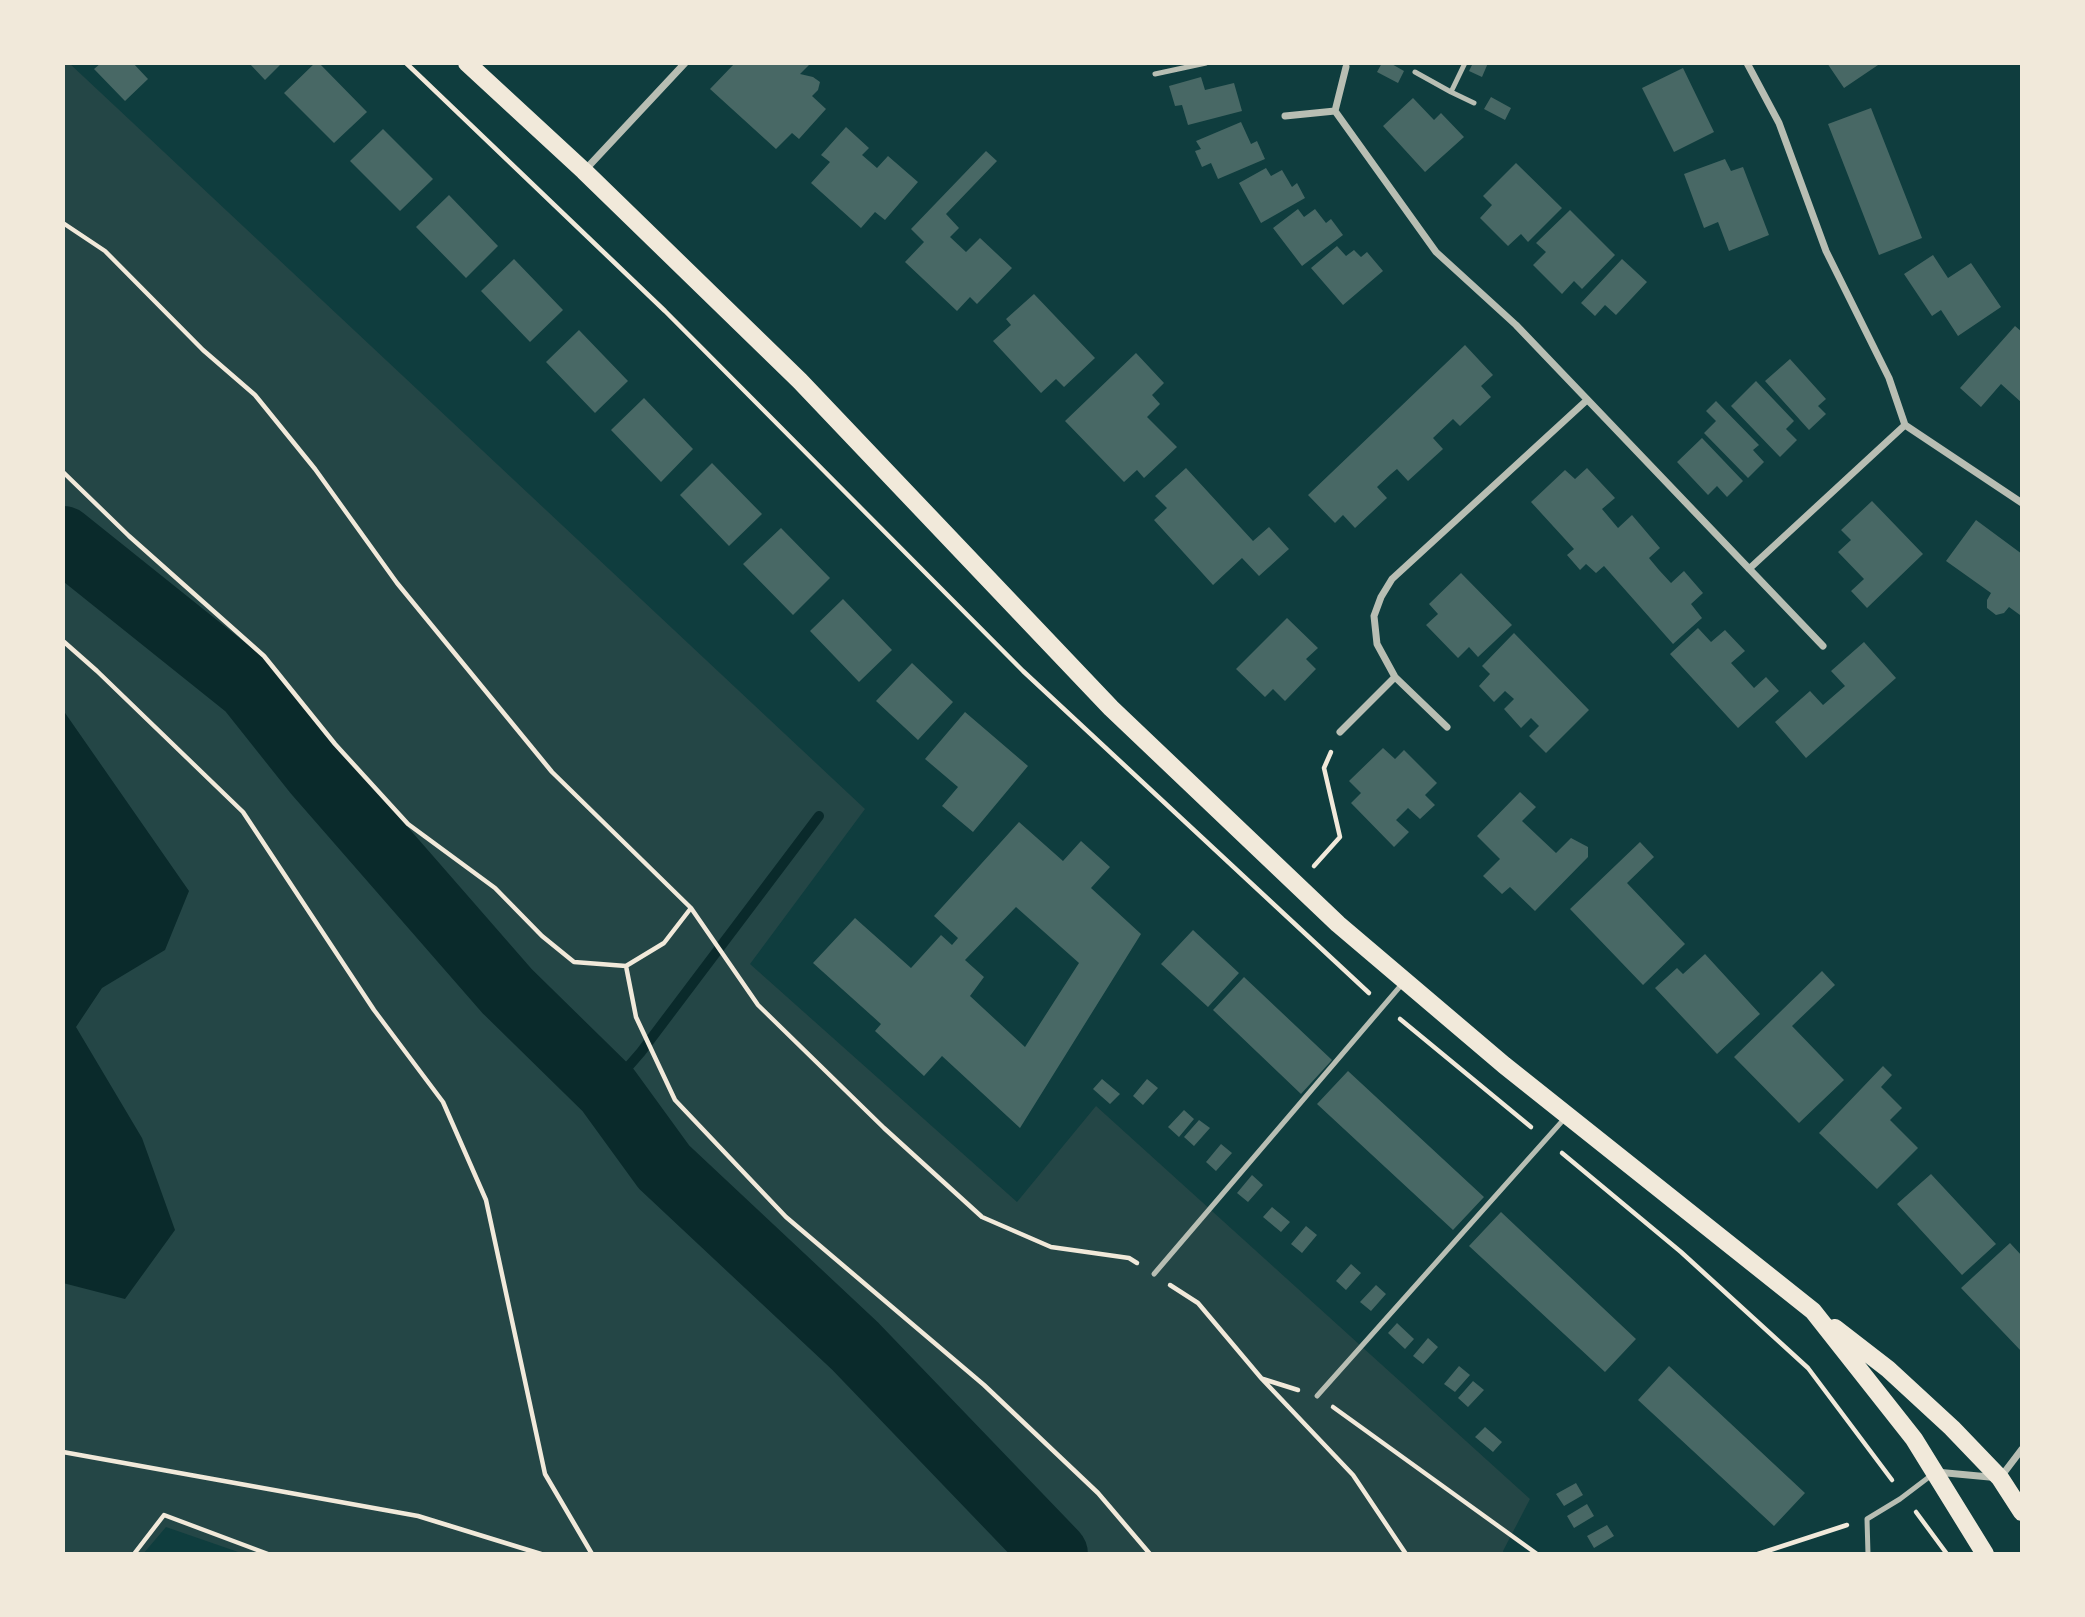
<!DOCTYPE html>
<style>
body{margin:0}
#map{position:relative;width:2085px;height:1617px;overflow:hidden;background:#0f3d3e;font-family:Figtree,sans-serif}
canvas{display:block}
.frame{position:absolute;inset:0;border:65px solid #f1e9da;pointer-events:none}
</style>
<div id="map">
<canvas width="2085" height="1617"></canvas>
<div class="frame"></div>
</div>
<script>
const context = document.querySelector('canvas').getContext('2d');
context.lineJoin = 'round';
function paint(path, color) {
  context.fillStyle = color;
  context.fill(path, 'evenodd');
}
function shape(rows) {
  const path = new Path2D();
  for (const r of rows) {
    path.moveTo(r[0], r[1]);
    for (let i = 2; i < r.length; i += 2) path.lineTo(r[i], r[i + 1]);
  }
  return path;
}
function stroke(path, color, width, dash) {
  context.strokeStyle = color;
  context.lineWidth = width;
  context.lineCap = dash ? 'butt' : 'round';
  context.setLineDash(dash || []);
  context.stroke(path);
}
const green = shape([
 [63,63,69,63,865,809,750,964,1017,1202,1096,1106,1530,1499,1503,1551,1504,1554,244,1554,166,1527,143,1554,63,1554]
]);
const water = shape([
 [63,710,189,891,165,950,102,988,76,1027,142,1138,175,1230,125,1299,63,1283]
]);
const stream = shape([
 [608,1090,641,1052,819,816]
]);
const river = shape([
 [63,539,249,688,315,771,507,991,608,1090,664,1167,855,1346,1055,1554]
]);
const building = shape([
 [101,63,133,63,148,79,125,101,94,69],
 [249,63,282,63,265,80],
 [315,63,319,63,367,112,334,143,284,93],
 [735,63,807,63,809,65,800,74,813,77,820,82,818,90,812,96,826,109,799,139,792,133,776,149,710,89],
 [1382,63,1390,63,1404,71,1398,83,1377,72],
 [1473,63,1488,63,1482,77,1469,71],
 [1827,63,1881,63,1844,88],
 [1683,68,1714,132,1674,152,1642,88],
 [1201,77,1205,90,1234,83,1242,111,1188,125,1182,105,1175,106,1169,86],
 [1491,97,1511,108,1505,120,1484,109],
 [1413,98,1434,120,1441,113,1464,137,1425,172,1383,126],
 [1871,108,1922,238,1879,255,1828,124],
 [1241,122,1251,144,1257,141,1265,159,1218,179,1211,163,1202,167,1195,151,1201,149,1196,141],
 [846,127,869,148,862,155,877,168,888,156,918,182,885,220,875,212,861,228,811,183,830,162,821,155],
 [383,129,433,179,400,211,350,161],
 [986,151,997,161,946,214,959,228,950,237,966,252,980,238,1012,268,977,304,970,297,957,311,905,262,924,242,911,229],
 [1725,159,1731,171,1743,167,1769,235,1729,251,1718,222,1704,228,1684,174],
 [1516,163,1562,208,1528,242,1521,234,1508,246,1480,218,1492,205,1483,196],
 [1266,168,1271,176,1282,170,1292,187,1297,183,1305,198,1261,223,1239,183],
 [449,195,498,246,466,278,416,227],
 [1298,209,1304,217,1315,209,1326,223,1331,219,1343,235,1302,266,1273,228],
 [1570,210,1615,255,1582,289,1574,281,1562,294,1533,265,1546,252,1536,243],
 [1337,246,1346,256,1354,250,1361,257,1367,252,1383,271,1343,305,1311,268],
 [1933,255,1948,278,1971,263,2001,307,1958,336,1941,310,1932,316,1904,274],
 [514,259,563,310,530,342,481,291],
 [1622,259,1647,282,1616,315,1605,305,1595,316,1581,303],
 [1034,294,1095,358,1064,387,1056,379,1041,393,993,341,1011,325,1006,319],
 [2015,326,2022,332,2022,403,2001,384,1981,407,1960,388],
 [579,330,628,381,595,413,546,362],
 [1465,345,1493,375,1481,386,1491,397,1460,426,1453,419,1433,438,1443,449,1408,481,1397,469,1391,474,1377,487,1387,498,1355,528,1343,515,1335,523,1308,495],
 [1136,353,1164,383,1152,395,1160,404,1147,417,1177,447,1144,478,1137,470,1124,482,1065,421],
 [1790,359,1826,399,1818,406,1826,414,1809,430,1765,381],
 [1756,381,1794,421,1786,429,1797,440,1780,457,1731,406],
 [644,398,693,449,661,482,611,430],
 [1716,401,1759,445,1753,450,1764,462,1748,478,1704,433,1716,421,1706,411],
 [1702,438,1743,481,1727,497,1717,486,1708,495,1677,462],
 [712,463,762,514,729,546,680,495],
 [1186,468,1253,541,1269,527,1289,549,1259,576,1242,558,1213,585,1154,520,1167,508,1155,496],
 [1587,468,1615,498,1602,509,1618,528,1632,515,1660,548,1649,558,1659,570,1671,583,1684,571,1703,593,1691,604,1702,618,1673,644,1604,566,1596,573,1586,564,1580,570,1567,555,1574,549,1531,502,1565,470,1575,479],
 [1872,501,1923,554,1867,608,1851,591,1864,579,1838,552,1851,540,1841,530],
 [1976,520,2022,554,2022,612,2020,615,2009,607,2004,613,1996,615,1987,608,1987,600,1991,593,1946,561],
 [781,528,830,578,793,615,743,564],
 [1461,573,1512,625,1478,657,1469,647,1458,658,1426,625,1438,614,1429,604],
 [843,599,892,650,859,682,810,631],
 [1287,618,1318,648,1306,659,1316,669,1285,701,1273,689,1265,697,1236,669],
 [1698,628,1711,642,1725,630,1745,651,1731,663,1754,688,1766,677,1779,691,1738,728,1670,654],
 [1514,633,1589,710,1546,753,1529,736,1539,726,1531,718,1521,728,1504,709,1514,699,1505,691,1494,702,1479,686,1490,674,1482,666],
 [1864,642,1896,678,1806,758,1775,722,1810,691,1823,705,1845,686,1831,671],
 [912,663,953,702,918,740,876,701],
 [965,712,1028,766,973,832,942,806,958,787,925,759],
 [1383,748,1395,759,1404,750,1437,783,1425,795,1435,805,1420,819,1408,808,1396,820,1409,832,1394,847,1351,803,1361,793,1349,781],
 [1520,792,1536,807,1522,821,1556,853,1571,838,1588,847,1588,857,1535,911,1510,887,1502,894,1483,876,1500,859,1477,836],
 [1019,822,1063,861,1081,841,1110,867,1091,888,1141,934,1020,1128,942,1056,924,1076,875,1031,881,1024,813,963,855,918,911,968,941,935,952,945,958,938,934,916],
 [1016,907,1079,963,1025,1047,970,996,984,977,965,960],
 [1640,842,1654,857,1627,883,1685,944,1643,985,1570,909],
 [1193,930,1239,973,1208,1007,1161,964],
 [1705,954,1760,1014,1717,1054,1655,988,1677,968,1683,974],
 [1822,971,1835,985,1792,1026,1844,1080,1799,1123,1734,1057],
 [1244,977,1332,1060,1301,1094,1213,1010],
 [1883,1066,1892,1075,1881,1087,1902,1108,1890,1120,1918,1148,1877,1189,1819,1133],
 [1348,1071,1484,1197,1453,1230,1317,1104],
 [1102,1079,1120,1094,1110,1104,1093,1089],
 [1147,1079,1158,1088,1143,1105,1133,1096],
 [1184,1110,1194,1119,1179,1137,1168,1127],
 [1199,1120,1210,1128,1194,1146,1184,1137],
 [1221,1144,1232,1153,1216,1171,1206,1162],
 [1931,1174,1996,1244,1962,1275,1897,1204],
 [1252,1175,1263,1185,1248,1202,1237,1193],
 [1272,1207,1290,1222,1281,1232,1263,1217],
 [1501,1212,1636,1339,1605,1372,1469,1246],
 [1306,1226,1317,1235,1302,1253,1291,1244],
 [2010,1243,2022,1256,2022,1352,1961,1288],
 [1351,1264,1361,1273,1346,1290,1336,1281],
 [1376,1285,1386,1294,1371,1311,1360,1302],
 [1397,1323,1414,1339,1405,1349,1388,1333],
 [1428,1338,1438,1347,1423,1364,1413,1356],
 [1459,1366,1470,1375,1455,1392,1444,1384],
 [1669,1366,1805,1493,1774,1526,1638,1400],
 [1473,1381,1484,1390,1468,1407,1458,1398],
 [1485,1427,1502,1442,1493,1452,1475,1437],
 [1576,1483,1583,1495,1564,1506,1556,1494],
 [1587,1504,1594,1516,1574,1528,1567,1516],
 [1607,1525,1614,1536,1594,1548,1587,1536]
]);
const path = shape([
 [406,63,665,311,1023,671,1369,993],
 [63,223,105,251,203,350,255,395,315,469,397,583,552,772,691,908,758,1005,884,1128,982,1217,1051,1247,1129,1258,1137,1263],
 [63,472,129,536,264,656,335,744,408,824,495,888,542,936,574,962,626,966,664,943,691,908],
 [63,641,97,671,243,812,374,1010,443,1102,486,1200,545,1474,592,1554],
 [1314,866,1340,837,1324,768,1331,752],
 [626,966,636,1017,675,1100,786,1217,984,1385,1098,1493,1150,1554],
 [1400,1019,1531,1127],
 [1562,1153,1681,1252,1808,1368,1892,1480],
 [1170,1285,1198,1303,1262,1379,1353,1475,1406,1554],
 [1263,1379,1298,1390],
 [1333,1407,1537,1554],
 [63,1452,418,1516,541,1554],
 [1916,1512,1947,1554],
 [134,1554,164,1515,268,1554],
 [1758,1554,1847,1525]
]);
const service = shape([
 [1415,72,1451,92,1465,63],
 [1155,74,1206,63],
 [1451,92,1474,103],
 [1154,1274,1403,983],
 [1317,1396,1565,1118],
 [1868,1554,1867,1519,1900,1499,1933,1474]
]);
const minor = shape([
 [1747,63,1779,123,1826,251,1889,378,1905,425],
 [1335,111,1436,252,1516,325,1823,646],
 [1285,116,1335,111,1346,67],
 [585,170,685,63],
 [1905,425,2022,503],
 [1749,569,1905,425],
 [1447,727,1395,677,1377,644,1374,616,1381,597,1392,579,1587,400],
 [1340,732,1395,677],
 [1936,1472,2000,1478,2022,1449]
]);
const primary = shape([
 [467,63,584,171,800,381,1111,708,1338,924,1504,1065,1813,1311,1914,1439,1985,1554],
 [1835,1328,1888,1369,1952,1428,2000,1478,2022,1512]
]);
paint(green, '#244646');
paint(water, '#0a2a2b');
stroke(stream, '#0a2a2b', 10);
stroke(river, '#0a2a2b', 66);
paint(building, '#486865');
stroke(path, '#f1e9da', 4.5);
stroke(service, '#b8beb3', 5);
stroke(minor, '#b8beb3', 7);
stroke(primary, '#f1e9da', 18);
</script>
